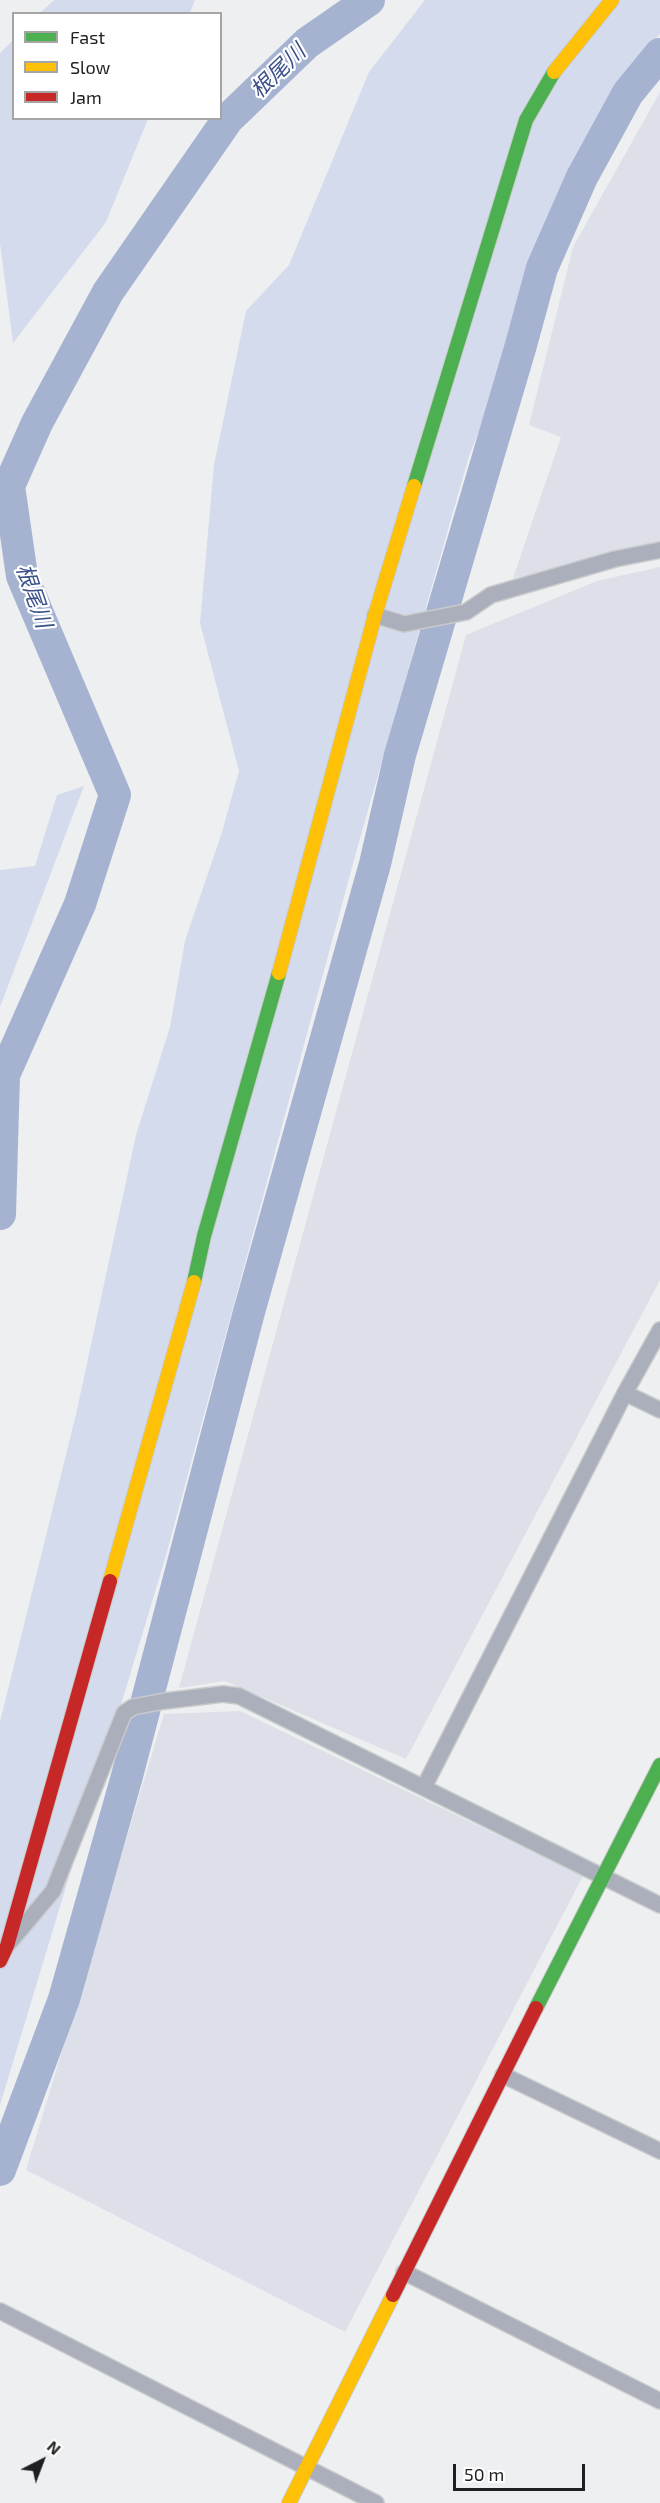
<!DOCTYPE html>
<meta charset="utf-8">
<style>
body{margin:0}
#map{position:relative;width:660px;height:2503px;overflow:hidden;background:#edeff1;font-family:"Exo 2",sans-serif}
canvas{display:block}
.legend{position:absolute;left:12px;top:12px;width:210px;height:108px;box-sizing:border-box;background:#fff;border:2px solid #a5a5a6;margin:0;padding:8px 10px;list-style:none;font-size:18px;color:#1e1f21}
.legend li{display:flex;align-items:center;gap:12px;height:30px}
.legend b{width:30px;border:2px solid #a5a5a6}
.north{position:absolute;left:12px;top:2431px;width:60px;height:60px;-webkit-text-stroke:4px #fff;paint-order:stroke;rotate:42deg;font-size:16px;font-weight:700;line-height:24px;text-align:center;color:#1e1f21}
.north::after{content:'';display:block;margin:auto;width:21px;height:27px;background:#1e1f21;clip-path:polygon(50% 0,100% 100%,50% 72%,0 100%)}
.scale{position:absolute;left:453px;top:2464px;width:132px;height:27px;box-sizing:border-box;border:3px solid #1e1f21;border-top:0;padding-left:8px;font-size:18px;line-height:21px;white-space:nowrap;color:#1e1f21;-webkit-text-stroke:4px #fff;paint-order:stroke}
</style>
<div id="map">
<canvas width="660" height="2503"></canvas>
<ul class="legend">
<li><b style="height:8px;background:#4caf50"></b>Fast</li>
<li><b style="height:8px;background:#ffc107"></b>Slow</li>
<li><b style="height:8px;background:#c62828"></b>Jam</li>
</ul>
<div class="north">N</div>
<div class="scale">50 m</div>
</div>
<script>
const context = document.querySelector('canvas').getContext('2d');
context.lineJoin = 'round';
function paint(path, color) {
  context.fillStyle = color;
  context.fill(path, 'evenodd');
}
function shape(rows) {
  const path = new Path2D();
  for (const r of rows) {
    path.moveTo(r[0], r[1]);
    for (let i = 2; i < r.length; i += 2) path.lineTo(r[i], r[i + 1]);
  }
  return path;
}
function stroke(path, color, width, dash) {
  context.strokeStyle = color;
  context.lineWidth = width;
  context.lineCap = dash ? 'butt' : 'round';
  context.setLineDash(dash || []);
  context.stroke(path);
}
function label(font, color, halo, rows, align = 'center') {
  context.font = font + ' "Exo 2","Noto Sans JP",sans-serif';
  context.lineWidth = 4.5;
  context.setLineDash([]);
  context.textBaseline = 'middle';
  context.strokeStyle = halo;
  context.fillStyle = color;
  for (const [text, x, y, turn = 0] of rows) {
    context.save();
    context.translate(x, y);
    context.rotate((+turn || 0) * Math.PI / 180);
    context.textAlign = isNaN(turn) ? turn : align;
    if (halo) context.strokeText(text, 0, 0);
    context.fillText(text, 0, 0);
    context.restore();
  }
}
const built = shape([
 [660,92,660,551,513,578,561,437,529,425,573,247],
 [660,567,660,1280,406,1759,225,1681,179,1688,466,635,597,581],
 [240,1711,583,1876,345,2332,26,2170,164,1714]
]);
const green = shape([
 [54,0,195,0,190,13,40,13],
 [425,0,660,0,660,34,614,87,469,456,355,856,165,1559,0,2105,0,1722,77,1410,136,1135,170,1027,185,941,222,832,239,771,200,623,214,465,246,311,289,265,369,72],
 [13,40,14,118,148,119,106,222,13,343,0,243,0,53],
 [84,786,0,1007,0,870,35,866,57,795]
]);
const river = shape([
 [0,1214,4,1075,80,904,115,795,22,576,9,486,37,423,108,292,228,119,307,43,369,0],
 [0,2170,64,1999,127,1776,249,1312,375,864,400,755,521,345,542,268,582,177,628,93,660,54]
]);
const street = shape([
 [375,615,404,624,466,612,491,595,615,559,660,550],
 [625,1393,660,1410],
 [424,1787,625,1393,660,1330],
 [10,1942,53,1891,124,1713,133,1707,165,1701,223,1694,239,1696,660,1905],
 [503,2075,660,2151],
 [404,2272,660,2401],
 [0,2311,376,2503]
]);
const fast = shape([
 [414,486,526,120,554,72],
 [194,1282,204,1236,279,973],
 [536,2008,660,1765]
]);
const slow = shape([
 [554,72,612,0],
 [279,973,375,615,414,486],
 [110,1581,194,1282],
 [289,2503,393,2295]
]);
const jam = shape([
 [0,1961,7,1946,110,1581],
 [393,2295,536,2008]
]);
const waterNames = [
 ["根尾川",278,71,-44],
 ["根尾川",34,596,71]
];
paint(built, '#dde0e8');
paint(green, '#d4dbec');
stroke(river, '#a5b3d1', 32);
stroke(street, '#c9cacb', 18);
stroke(fast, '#c9cacb', 16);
stroke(slow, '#c9cacb', 16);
stroke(jam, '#c9cacb', 16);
stroke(street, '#aaafbb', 15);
stroke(fast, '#4caf50', 14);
stroke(slow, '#ffc107', 14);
stroke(jam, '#c62828', 14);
label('italic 22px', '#3a5189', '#fff', waterNames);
</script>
